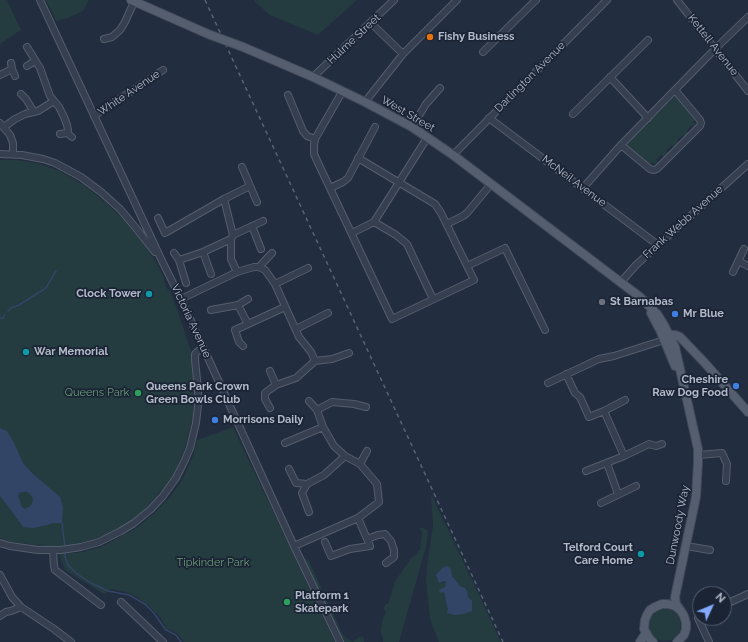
<!DOCTYPE html>
<style>
body{margin:0}
#map{position:relative;width:748px;height:642px;overflow:hidden;background:#222d3f;font-family:Raleway,sans-serif}
canvas{display:block}
.north{position:absolute;left:692px;top:586px;width:40px;height:40px;box-sizing:border-box;background:#1b2434;border:1px solid #576070;border-radius:50%;rotate:46deg;font-size:11px;font-weight:700;line-height:16px;text-align:center;color:#b2baca}
.north::after{content:'';display:block;margin:auto;width:14px;height:18px;background:#83aaff;clip-path:polygon(50% 0,100% 100%,50% 72%,0 100%)}
</style>
<div id="map">
<canvas width="748" height="642"></canvas>
<div class="north">N</div>
</div>
<script>
const context = document.querySelector('canvas').getContext('2d');
context.lineJoin = 'round';
function paint(path, color) {
  context.fillStyle = color;
  context.fill(path, 'evenodd');
}
function shape(rows) {
  const path = new Path2D();
  for (const r of rows) {
    if (r.length === 3) {
      path.moveTo(r[0] + r[2], r[1]);
      path.arc(r[0], r[1], r[2], 0, 2 * Math.PI);
      continue;
    }
    path.moveTo(r[0], r[1]);
    for (let i = 2; i < r.length; i += 2) path.lineTo(r[i], r[i + 1]);
  }
  return path;
}
function stroke(path, color, width, dash) {
  context.strokeStyle = color;
  context.lineWidth = width;
  context.lineCap = dash ? 'butt' : 'round';
  context.setLineDash(dash || []);
  context.stroke(path);
}
function label(font, color, halo, rows, align = 'center') {
  context.font = font + ' Raleway,sans-serif';
  context.lineWidth = 3.5;
  context.setLineDash([]);
  context.textBaseline = 'middle';
  context.strokeStyle = halo;
  context.fillStyle = color;
  for (const [text, x, y, turn = 0] of rows) {
    context.save();
    context.translate(x, y);
    context.rotate((+turn || 0) * Math.PI / 180);
    context.textAlign = isNaN(turn) ? turn : align;
    if (halo) context.strokeText(text, 0, 0);
    context.fillText(text, 0, 0);
    context.restore();
  }
}
const green = shape([
 [0,0,7,0,21,30,0,44],
 [46,0,89,0,83,11,68,18,56,21],
 [255,0,357,0,318,35,270,15,254,1],
 [676,96,696,119,693,122,697,126,695,128,692,125,687,130,690,134,685,138,682,135,677,140,680,144,675,148,672,145,666,151,669,154,665,159,661,155,656,160,659,164,657,166,653,162,649,165,625,146,652,119],
 [0,160,17,160,37,163,60,171,84,185,106,203,124,220,142,242,157,263,164,278,164,281,168,290,170,291,177,309,191,351,194,385,193,416,185,448,177,467,168,484,162,491,161,491,157,494,157,496,142,513,127,524,107,534,89,541,70,545,53,547,11,542,0,538],
 [233,427,335,642,184,642,177,633,167,629,160,617,151,608,136,596,128,593,112,589,104,594,65,570,59,554,83,552,103,546,138,527,153,514,169,498,182,480,193,456,197,440],
 [432,496,465,565,501,642,439,642,434,630,430,618,426,581,427,566,433,525,431,497],
 [422,527,428,531,426,547,399,642,383,642,383,639,381,633,381,628,383,618,386,612,383,608,386,604,388,604,395,581,412,557,417,554,418,551,420,550,422,533,420,529,420,528],
 [303,558,305,558,309,561,343,635,348,639,353,642,356,639,361,636,364,638,364,642,342,642],
 [665,625,16]
]);
const water = shape([
 [0,428,7,431,14,443,23,463,32,473,60,497,63,507,62,523,53,523,47,525,33,528,23,527,11,510,0,496],
 [22,492,27,492,30,494,33,498,32,504,29,507,25,509,22,507,18,496,19,493],
 [447,566,451,569,452,576,460,586,465,588,467,591,468,597,472,601,472,611,464,614,455,615,447,613,448,609,445,597,445,594,443,592,440,593,439,590,445,587,446,583,445,581,443,581,439,583,436,575,442,568]
]);
const stream = shape([
 [8,311,11,308,19,305,46,288,56,271],
 [0,318,3,318,5,315],
 [62,523,65,547],
 [65,550,65,557,68,565,76,573,91,583,108,591,129,595,138,600,146,605,153,612,166,630,176,635,181,642]
]);
const minor = shape([
 [40,0,163,263,181,299,294,546,340,642],
 [677,0,748,91],
 [371,23,403,54],
 [104,39,112,37,120,30,125,22,134,2],
 [27,47,40,68,50,96,54,101],
 [483,52,536,0],
 [11,63,12,69,15,76],
 [27,66,35,61],
 [0,75,12,69],
 [313,77,394,0],
 [610,77,648,118],
 [342,92,315,139,314,145,314,154,319,165,392,319,474,280,441,213,435,204,358,158],
 [21,94,26,99,34,112],
 [288,95,303,131,307,136,315,139],
 [365,102,403,54,457,0],
 [573,114,648,40],
 [94,116,163,70],
 [489,118,658,245],
 [0,123,10,135,13,143,13,154],
 [4,127,15,119,25,114,38,111,54,101,59,107,64,117,67,125,68,130,67,133],
 [412,127,426,104,440,88],
 [60,134,67,133,72,137],
 [621,145,650,169,654,170,657,169,700,126,701,123,700,120,675,90],
 [0,154,22,155,43,159,55,163,81,177,101,192,120,209,135,227,155,252],
 [453,155,607,0],
 [242,167,257,202],
 [330,188,343,182,348,178,375,127],
 [583,188,621,145,715,49,748,17],
 [224,199,233,235,231,239,231,259,237,272],
 [158,218,165,233,224,199,250,186],
 [374,222,396,235,407,244,433,299],
 [447,224,463,216,467,213,491,184],
 [252,226,261,249],
 [352,233,374,222,427,138],
 [233,235,263,221],
 [174,253,179,260],
 [738,261,748,266],
 [467,266,505,248,545,330],
 [259,267,272,253],
 [733,272,744,249],
 [211,274,203,252,231,239],
 [621,282,636,265,748,164],
 [186,283,179,260,203,252],
 [275,284,308,268],
 [181,299,237,272,254,267,259,267,265,270,275,284,299,337,311,352,315,361,296,378,276,385,265,393,265,399,270,408],
 [238,305,248,324],
 [211,310,238,305,248,299],
 [296,329,328,313],
 [243,346,239,342,235,330,285,307],
 [315,361,332,359,349,353],
 [270,371,276,385],
 [566,374,575,393,580,397,589,417,604,411,624,456,649,444,656,446,662,444],
 [548,383,599,359,614,356,664,340],
 [317,410,332,402,354,404,366,407],
 [604,411,625,400],
 [285,443,323,427],
 [698,455,722,453,727,464,726,481],
 [607,463,618,494],
 [360,464,367,451],
 [289,469,296,483,307,484],
 [586,471,624,456],
 [601,503,636,486],
 [309,512,302,493,307,484,324,475,345,456],
 [367,539,378,535,385,534,391,541,394,550,394,557,386,563],
 [325,542,331,556,350,549,370,546,358,518],
 [0,543,10,546,38,550,61,550,81,547,99,542,121,531,134,523,151,509,163,496,176,478,185,460,190,448,196,423,198,405,198,389,195,360,195,354,198,351,204,349],
 [294,546,358,518,379,502,377,484,360,464,345,456,334,446,323,427,317,410,309,401],
 [686,546,710,550],
 [53,551,54,566,55,570,101,605],
 [0,575,12,597,21,607,54,629,71,642],
 [121,602,163,642],
 [724,605,748,594],
 [0,616,6,612,11,611,21,607],
 [700,617,698,618,709,642]
]);
const major = shape([
 [131,0,208,34],
 [243,47,313,77,365,102,412,127,453,155,640,297,657,314,664,325,675,347,698,449,698,462,696,497,675,597,676,604,681,611],
 [651,313,661,332,675,366],
 [664,340,669,335,675,335,680,337,704,362,748,412],
 [640,642,646,633],
 [653,642,649,638,644,629,645,620,647,615,650,610,655,607,662,604,668,604,675,606,681,611,684,616,686,623,686,629,684,635,677,642]
]);
const rail = shape([
 [205,0,503,642]
]);
const majorBridge = shape([
 [208,34,243,47]
]);
const markers = [
 [430,37,4,"#e8710a"],
 [149,294,4,"#0f9aa8"],
 [602,302,4,"#6b7280"],
 [675,314,4,"#3f7fe0"],
 [26,352,4,"#0f9aa8"],
 [736,386,4,"#3f7fe0"],
 [138,393,4,"#2e9e5b"],
 [215,420,4,"#3f7fe0"],
 [641,554,4,"#0f9aa8"],
 [287,602,4,"#2e9e5b"]
];
const poiNames = [
 ["Fishy Business",438,37],
 ["Clock Tower",141,294,"right"],
 ["St Barnabas",610,302],
 ["Mr Blue",683,314],
 ["War Memorial",34,352],
 ["Cheshire",728,380,"right"],
 ["Raw Dog Food",728,393,"right"],
 ["Queens Park Crown",146,387],
 ["Green Bowls Club",146,400],
 ["Morrisons Daily",223,420],
 ["Telford Court",633,548,"right"],
 ["Care Home",633,561,"right"],
 ["Platform 1",295,596],
 ["Skatepark",295,609]
];
const streetNames = [
 ["Hulme Street",354,39,-43],
 ["Kettell Avenue",713,45,52],
 ["Darlington Avenue",530,77,-45],
 ["White Avenue",129,93,-34],
 ["West Street",408,114,30],
 ["McNeil Avenue",574,181,37],
 ["Frank Webb Avenue",683,222,-42],
 ["Victoria Avenue",191,321,65],
 ["Dunwoody Way",678,525,-79]
];
const parkNames = [
 ["Queens Park",97,393],
 ["Tipkinder Park",213,563]
];
paint(green, '#243b40');
paint(water, '#334566');
stroke(stream, '#334566', 1.5);
stroke(minor, '#545d6d', 8);
stroke(major, '#3f4858', 10);
stroke(minor, '#363f4f', 6);
stroke(major, '#545e6f', 8);
stroke(rail, '#586377', 1.5, [4, 4]);
stroke(majorBridge, '#3f4858', 10, []);
stroke(majorBridge, '#545e6f', 8);
for (const [x, y, r, color] of markers) {
  const dot = new Path2D();
  dot.arc(x, y, r, 0, 2 * Math.PI);
  context.fillStyle = color;
  context.fill(dot);
  stroke(dot, '#1b2434', 1.5);
}
label('bold 11px', '#b2baca', '#1b2434', poiNames, 'left');
label('11px', '#b2baca', '#1b2434', streetNames);
label('11px', '#689d78', '#1b2434', parkNames);
</script>
